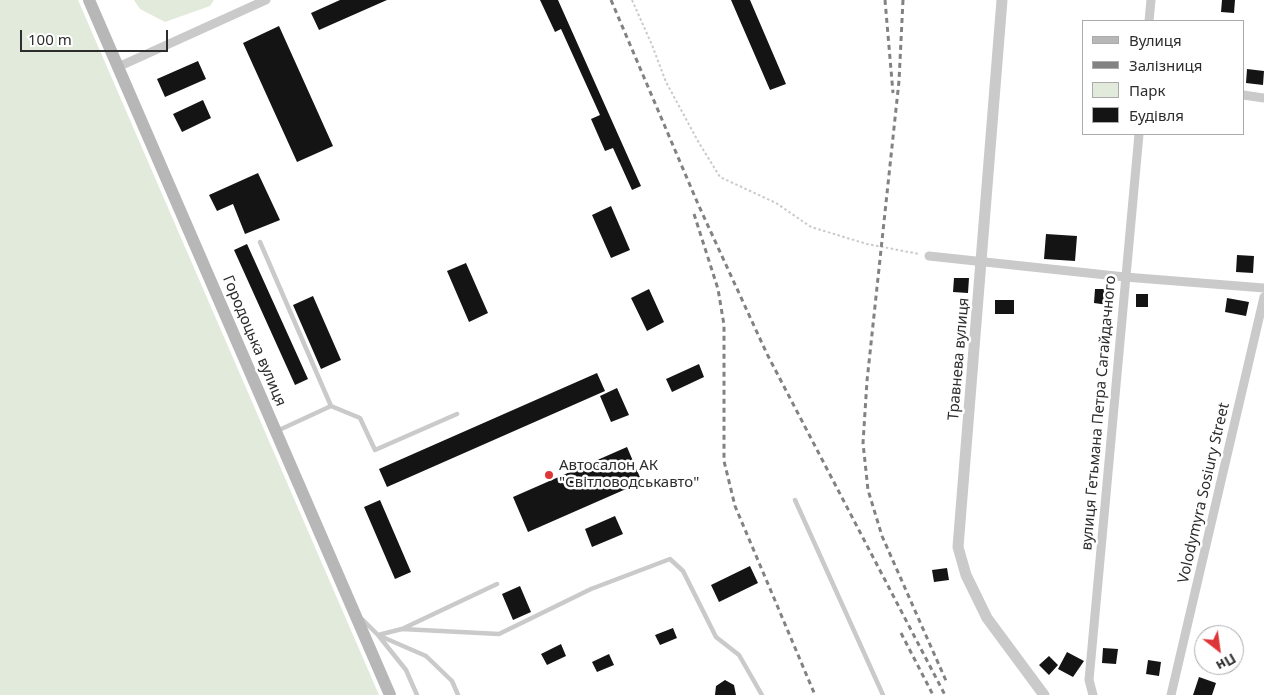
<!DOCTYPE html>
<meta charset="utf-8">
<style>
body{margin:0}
#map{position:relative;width:1264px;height:695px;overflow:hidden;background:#fff;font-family:"Noto Sans",sans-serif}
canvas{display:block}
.legend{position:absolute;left:1082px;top:20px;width:162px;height:115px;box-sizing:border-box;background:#fff;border:1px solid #ababab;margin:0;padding:6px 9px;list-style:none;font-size:15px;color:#2d2d2d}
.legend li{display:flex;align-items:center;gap:10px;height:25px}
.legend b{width:25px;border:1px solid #ababab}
.north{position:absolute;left:1194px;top:625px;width:50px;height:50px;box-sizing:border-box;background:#fff;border:1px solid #ababab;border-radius:50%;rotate:150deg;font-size:14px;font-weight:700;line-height:20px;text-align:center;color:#2d2d2d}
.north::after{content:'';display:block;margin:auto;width:18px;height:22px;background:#dd3538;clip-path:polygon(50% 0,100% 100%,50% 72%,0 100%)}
.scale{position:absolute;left:20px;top:30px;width:148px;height:22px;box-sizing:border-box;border:2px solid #2d2d2d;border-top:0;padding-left:6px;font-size:15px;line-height:18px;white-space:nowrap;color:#2d2d2d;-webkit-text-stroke:4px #fff;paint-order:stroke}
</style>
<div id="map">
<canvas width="1264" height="695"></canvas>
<ul class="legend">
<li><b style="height:6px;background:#b7b7b7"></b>Вулиця</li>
<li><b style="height:6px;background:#828282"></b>Залізниця</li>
<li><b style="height:14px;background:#e2eadb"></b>Парк</li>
<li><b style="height:14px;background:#141414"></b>Будівля</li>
</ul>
<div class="north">Пн</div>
<div class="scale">100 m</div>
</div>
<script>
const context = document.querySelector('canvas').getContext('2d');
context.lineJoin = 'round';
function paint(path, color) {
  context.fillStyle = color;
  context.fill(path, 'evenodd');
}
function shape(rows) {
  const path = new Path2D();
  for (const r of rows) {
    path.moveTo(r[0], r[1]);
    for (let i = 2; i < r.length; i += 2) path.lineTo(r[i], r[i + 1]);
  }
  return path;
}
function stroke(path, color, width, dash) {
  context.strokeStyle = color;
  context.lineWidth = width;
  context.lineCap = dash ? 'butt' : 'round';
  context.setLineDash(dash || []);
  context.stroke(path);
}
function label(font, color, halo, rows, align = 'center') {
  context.font = font + ' "Noto Sans",sans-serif';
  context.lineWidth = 5;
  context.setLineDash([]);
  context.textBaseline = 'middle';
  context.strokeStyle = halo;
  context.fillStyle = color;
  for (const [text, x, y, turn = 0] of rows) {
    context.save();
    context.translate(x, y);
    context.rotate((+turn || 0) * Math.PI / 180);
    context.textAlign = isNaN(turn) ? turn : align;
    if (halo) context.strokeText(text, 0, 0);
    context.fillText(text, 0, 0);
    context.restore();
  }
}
const green = shape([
 [0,0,78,0,379,695,0,695],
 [134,0,214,0,210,6,165,22,140,9]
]);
const building = shape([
 [340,0,387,0,319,30,311,13],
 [540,0,558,0,641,186,632,190,613,148,605,151,591,119,600,115,561,29,555,32],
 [731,0,750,0,786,84,770,90],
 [1222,0,1235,0,1234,13,1221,12],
 [279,26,333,146,297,162,243,43],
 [198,61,206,79,165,97,157,79],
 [1247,69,1264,71,1263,85,1246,83],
 [203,100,211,118,182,132,173,114],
 [258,173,280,220,245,234,233,204,217,211,209,195],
 [611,206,630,250,611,258,592,215],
 [1046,234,1077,236,1075,261,1044,259],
 [247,244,308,379,295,385,234,250],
 [1237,255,1254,256,1253,273,1236,272],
 [466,263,488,313,469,322,447,271],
 [954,278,969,278,968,293,953,292],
 [649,289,664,322,647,331,631,298],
 [1095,289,1109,289,1108,305,1094,303],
 [1136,294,1148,294,1148,307,1136,307],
 [313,296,341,360,321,369,293,305],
 [1227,298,1249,302,1246,316,1225,312],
 [995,300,1014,300,1014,314,995,314],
 [699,364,704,377,672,392,666,379],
 [597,373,605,391,387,487,379,469],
 [617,388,629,415,611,422,600,396],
 [627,447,642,482,528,532,513,497],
 [380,500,411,572,395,579,364,507],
 [615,516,623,534,592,547,585,529],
 [750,566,758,583,719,602,711,585],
 [947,568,949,580,934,582,932,570],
 [520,586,531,612,513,620,502,594],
 [673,628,677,638,660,645,655,635],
 [561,644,566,656,547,665,541,654],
 [1103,648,1118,649,1116,664,1102,663],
 [1067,652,1084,661,1073,677,1058,669],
 [609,654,614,665,597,672,592,662],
 [1049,656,1058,665,1049,675,1039,665],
 [1148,660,1161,662,1159,676,1146,674],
 [1199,677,1216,683,1212,695,1193,695],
 [725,680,734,685,736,695,715,695,716,686]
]);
const path = shape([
 [632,0,652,45,666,82,699,143,720,177,776,203,811,227,867,244,919,254]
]);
const service = shape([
 [260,242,331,406,277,431],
 [331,406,360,418,375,450,457,414],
 [795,500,883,695],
 [363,620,378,635,406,670,417,695],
 [402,629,499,634,591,589,670,559,683,571,716,637,739,655,762,695],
 [378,635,402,629,497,584],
 [380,636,426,656,452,681,458,695]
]);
const minor = shape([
 [1149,21,1151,0],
 [118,67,266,0],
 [1243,95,1264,98],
 [929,256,1125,277,1264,288],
 [1093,695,1089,680,1139,134],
 [1171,695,1264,297]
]);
const tertiary = shape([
 [1002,0,958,547,966,575,987,618,1044,695]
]);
const secondary = shape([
 [89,0,390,695]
]);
const rail = shape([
 [611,0,698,204,767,354,945,695],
 [885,0,893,93],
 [903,0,899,81,867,381,863,443,868,490,882,536,947,683],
 [694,214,718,289,724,325,724,461,735,506,815,695],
 [901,633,933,695]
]);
const markers = [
 [549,475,5,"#dd3538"]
];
const streetNames = [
 ["Городоцька вулиця",254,341,67],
 ["Травнева вулиця",959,359,-85],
 ["вулиця Гетьмана Петра Сагайдачного",1099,413,-85],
 ["Volodymyra Sosiury Street",1204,493,-77]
];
const poiNames = [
 ["Автосалон АК",559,466],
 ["\"Світловодськавто\"",559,483]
];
paint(green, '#e2eadb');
paint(building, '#141414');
stroke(path, '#cacaca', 2, [2.5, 2.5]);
stroke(service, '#cacaca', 4.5);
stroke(minor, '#cacaca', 9);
stroke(tertiary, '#cacaca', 11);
stroke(secondary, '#b7b7b7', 12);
stroke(rail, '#828282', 3, [5, 4]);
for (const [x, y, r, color] of markers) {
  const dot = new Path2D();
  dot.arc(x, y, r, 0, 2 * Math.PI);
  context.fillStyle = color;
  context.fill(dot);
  stroke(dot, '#fff', 2);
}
label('15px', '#2d2d2d', '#fff', streetNames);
label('15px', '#2d2d2d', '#fff', poiNames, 'left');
</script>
